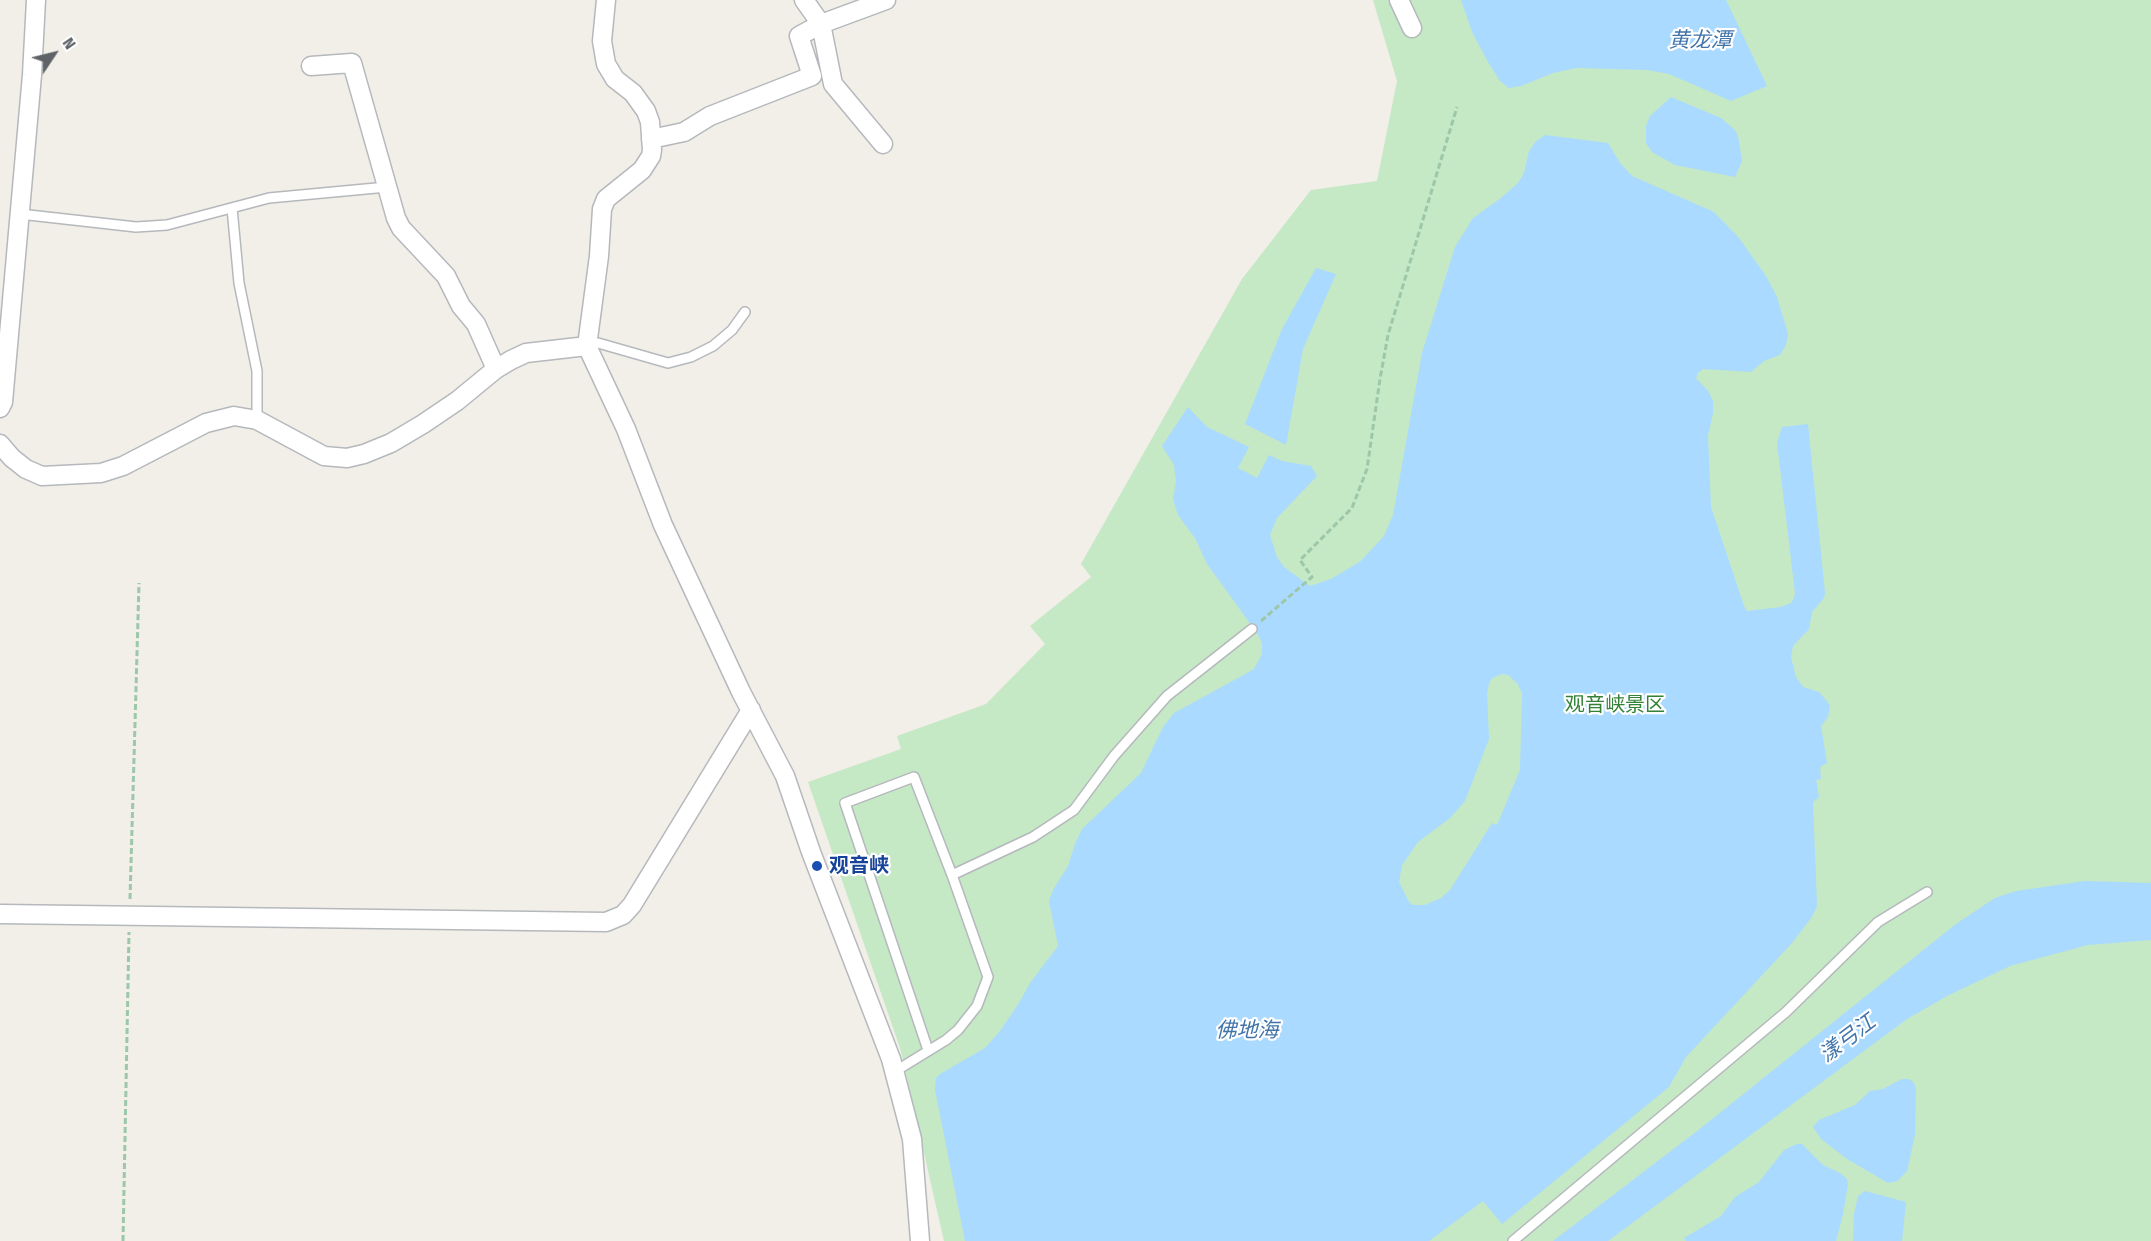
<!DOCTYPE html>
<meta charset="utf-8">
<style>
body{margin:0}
#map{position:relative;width:2151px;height:1241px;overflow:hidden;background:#f1efe8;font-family:"Fira Sans Condensed",sans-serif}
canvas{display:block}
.north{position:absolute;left:24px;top:24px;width:60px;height:60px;-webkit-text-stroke:4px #fff;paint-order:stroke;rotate:55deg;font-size:16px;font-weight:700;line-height:24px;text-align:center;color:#5f6368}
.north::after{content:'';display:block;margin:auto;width:21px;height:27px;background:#5f6368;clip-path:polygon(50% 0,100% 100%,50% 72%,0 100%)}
</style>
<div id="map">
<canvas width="2151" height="1241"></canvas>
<div class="north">N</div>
</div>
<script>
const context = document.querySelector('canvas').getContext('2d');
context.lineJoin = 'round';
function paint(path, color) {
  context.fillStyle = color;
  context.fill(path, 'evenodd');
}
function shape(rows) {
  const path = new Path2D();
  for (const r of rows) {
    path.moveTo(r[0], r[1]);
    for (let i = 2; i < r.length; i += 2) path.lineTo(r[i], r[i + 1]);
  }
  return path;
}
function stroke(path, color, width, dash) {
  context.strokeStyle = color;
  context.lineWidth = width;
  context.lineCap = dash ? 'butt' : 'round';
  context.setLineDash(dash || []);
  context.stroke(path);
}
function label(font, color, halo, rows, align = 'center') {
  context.font = font + ' "Fira Sans Condensed","Noto Sans SC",sans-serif';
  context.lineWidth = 4.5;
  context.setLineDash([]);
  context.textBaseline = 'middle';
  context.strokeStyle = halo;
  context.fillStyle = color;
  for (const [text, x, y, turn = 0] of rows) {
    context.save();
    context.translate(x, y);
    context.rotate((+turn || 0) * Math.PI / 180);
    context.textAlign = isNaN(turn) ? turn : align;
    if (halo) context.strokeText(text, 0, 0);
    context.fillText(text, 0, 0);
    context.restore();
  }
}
const green = shape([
 [1373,0,2151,0,2151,1241,944,1241,900,1048,808,782,901,749,897,736,986,704,1045,644,1030,626,1091,577,1081,564,1242,279,1311,190,1377,181,1397,81]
]);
const water = shape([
 [1461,0,1726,0,1767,86,1731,101,1669,74,1647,70,1576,68,1553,73,1521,86,1509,88,1500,81,1488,62,1472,32],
 [1671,97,1721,118,1735,130,1738,136,1742,161,1735,177,1675,165,1652,152,1646,143,1646,126,1650,116],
 [1545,135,1608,143,1620,163,1632,176,1714,212,1739,238,1766,276,1777,297,1788,334,1786,345,1780,355,1764,361,1751,372,1703,369,1698,373,1696,378,1708,391,1713,401,1713,413,1708,436,1711,507,1744,606,1747,611,1781,607,1791,603,1794,598,1795,593,1777,443,1782,427,1808,424,1825,593,1824,598,1812,612,1809,629,1793,646,1791,657,1796,677,1803,687,1819,692,1830,705,1828,717,1821,726,1827,763,1820,767,1821,779,1816,780,1819,797,1813,802,1817,906,1812,917,1791,944,1686,1057,1669,1087,1502,1224,1483,1201,1429,1241,965,1241,935,1090,936,1078,940,1074,985,1048,1000,1031,1019,1003,1030,983,1058,946,1049,901,1053,890,1068,866,1075,844,1082,829,1141,773,1163,727,1174,713,1249,672,1254,669,1262,654,1262,643,1257,633,1207,564,1195,538,1178,515,1173,499,1176,482,1174,465,1162,446,1188,407,1207,427,1249,447,1238,468,1257,478,1269,455,1282,461,1311,466,1317,476,1277,518,1270,535,1277,557,1284,567,1310,586,1331,579,1361,561,1384,536,1393,515,1422,353,1455,247,1473,218,1501,198,1518,183,1524,173,1529,151,1536,141],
 [1502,674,1508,675,1517,683,1522,693,1520,770,1497,825,1492,823,1450,890,1441,898,1425,905,1413,905,1409,902,1399,882,1402,865,1418,842,1450,818,1465,801,1489,739,1487,694,1489,683,1492,678],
 [1316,268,1336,274,1303,349,1286,445,1245,424,1282,329],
 [2085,881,2151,883,2151,940,2088,945,2010,966,1947,996,1907,1019,1608,1241,1553,1241,1701,1128,1956,924,1995,898,2016,891],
 [1902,1079,1909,1079,1914,1083,1916,1090,1915,1135,1907,1171,1897,1181,1888,1183,1847,1159,1821,1139,1813,1127,1819,1120,1855,1105,1870,1091,1883,1089],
 [1797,1144,1802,1144,1823,1165,1840,1173,1847,1179,1848,1184,1843,1214,1836,1241,1686,1241,1684,1238,1721,1216,1735,1197,1759,1182,1784,1150],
 [1865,1191,1906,1202,1902,1241,1853,1241,1854,1214,1858,1196]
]);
const path = shape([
 [1261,621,1312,577,1300,560,1352,508,1367,469,1380,379,1388,335,1457,107],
 [130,899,139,583],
 [123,1241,129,932]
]);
const service = shape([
 [232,208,239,283,257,371,257,420],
 [20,214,136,227,167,225,269,198,387,187],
 [587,346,598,343,668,363,691,357,713,346,732,330,745,312],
 [952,875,1033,837,1074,810,1114,756,1167,696,1252,629],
 [894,1072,946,1040,958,1030,977,1006,988,977,952,875,914,777,845,803,928,1050],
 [1513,1241,1786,1012,1878,922,1927,892]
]);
const minor = shape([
 [606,0,602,41,606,64,615,79,633,93,646,111,650,122,652,150,651,156,642,170,606,199,602,209,599,256,587,346,626,429,663,525,741,692,785,776,811,852,891,1059,912,1139,920,1241],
 [804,0,821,24,833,84,883,144],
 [1399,0,1412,28],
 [311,66,352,63,396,218,401,228,446,276,461,306,476,324,496,369],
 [651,139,684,132,710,116,812,76,799,36,821,24,886,0],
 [0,408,3,402,32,75,36,0],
 [0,444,12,458,26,469,42,476,101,473,123,466,206,423,234,416,257,420,324,456,347,458,364,454,391,443,423,424,457,401,496,369,511,360,526,353,587,346],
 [0,914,606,922,623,915,632,905,751,710]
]);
const markers = [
 [817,866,6,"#1a4fb4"]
];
const parkNames = [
 ["观音峡景区",1615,705]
];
const transitNames = [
 ["观音峡",829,866]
];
const waterNames = [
 ["黄龙潭",1700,41],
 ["佛地海",1247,1031],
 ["漾弓江",1848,1039,-37]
];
paint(green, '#c5e8c5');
paint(water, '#aadaff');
stroke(service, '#b5b8bc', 12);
stroke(minor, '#b5b8bc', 21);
stroke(path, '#9cc7a9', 3, [6, 3]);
stroke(service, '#fff', 9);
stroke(minor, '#fff', 18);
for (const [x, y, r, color] of markers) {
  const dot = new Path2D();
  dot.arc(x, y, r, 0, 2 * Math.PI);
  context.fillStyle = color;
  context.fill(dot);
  stroke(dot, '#fff', 2);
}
label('20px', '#348238', '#fff', parkNames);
label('bold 20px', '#164399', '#fff', transitNames, 'left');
label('italic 21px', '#4174aa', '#fff', waterNames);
</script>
